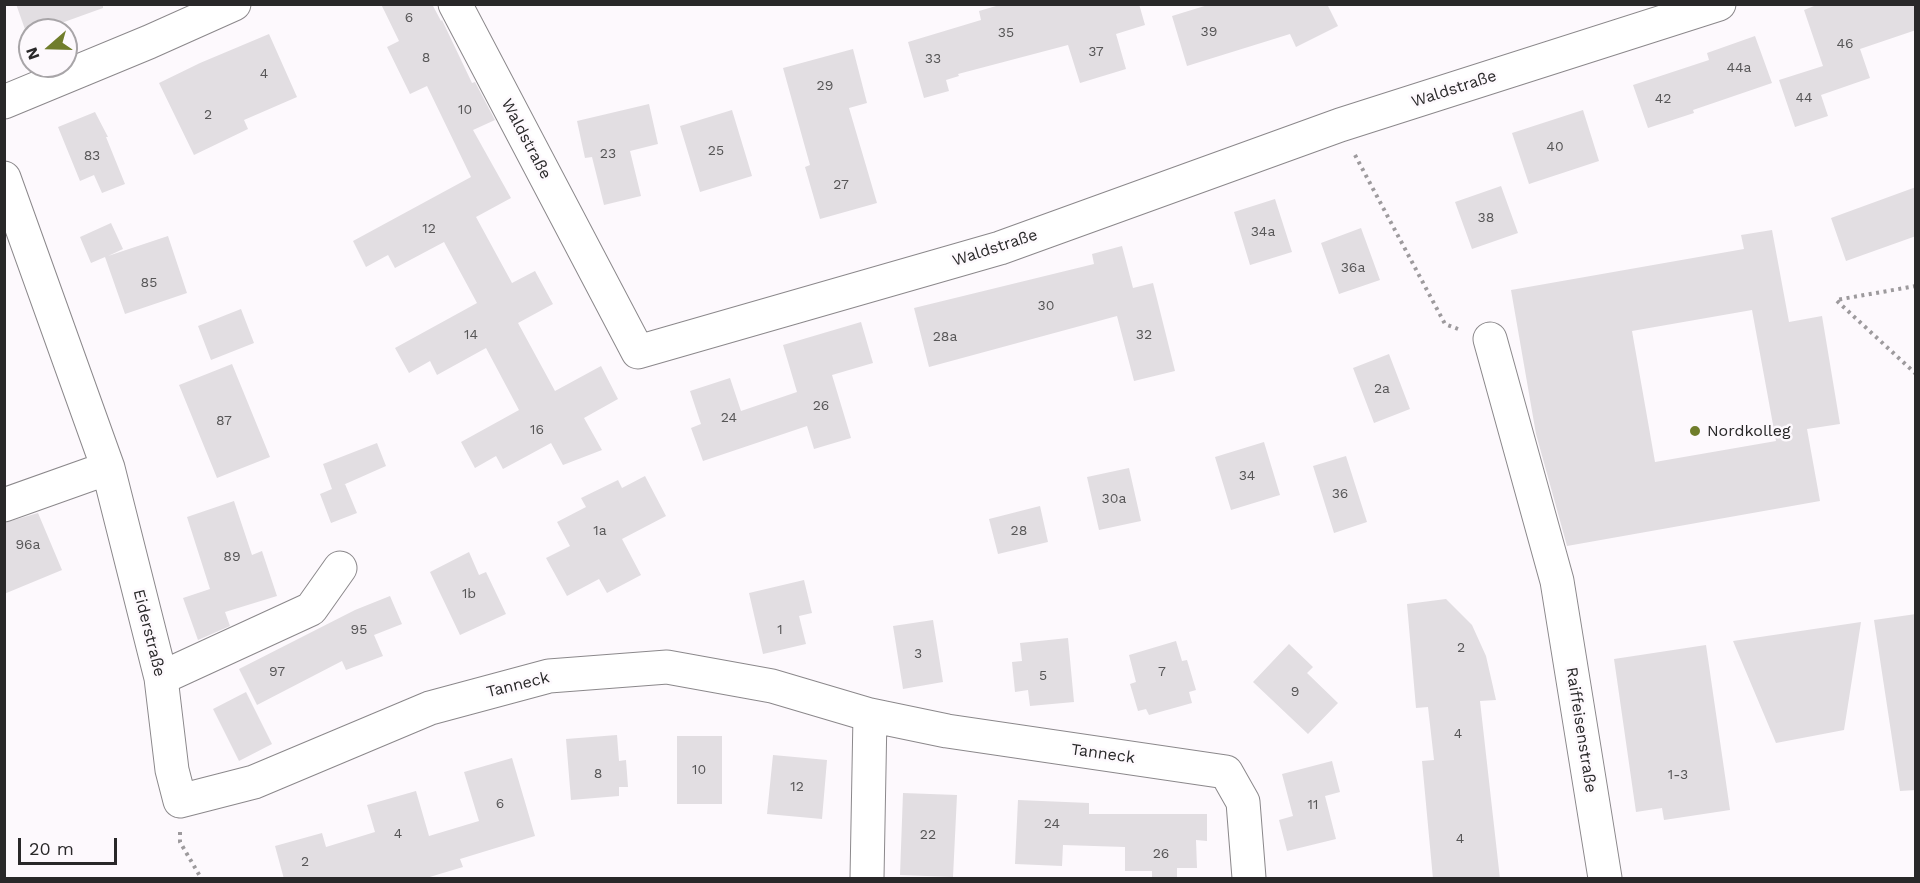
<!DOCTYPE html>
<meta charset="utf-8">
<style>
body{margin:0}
#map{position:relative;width:1920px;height:883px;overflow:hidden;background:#fdf9fd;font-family:"Work Sans",sans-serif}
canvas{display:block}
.frame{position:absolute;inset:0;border:6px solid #292829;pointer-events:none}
.north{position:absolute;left:18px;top:18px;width:60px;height:60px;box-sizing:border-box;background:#fdf9fd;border:2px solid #a8a5a8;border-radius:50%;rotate:250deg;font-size:16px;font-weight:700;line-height:24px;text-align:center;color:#292829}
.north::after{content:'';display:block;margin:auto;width:21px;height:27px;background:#707d2b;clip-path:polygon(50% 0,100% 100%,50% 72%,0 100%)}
.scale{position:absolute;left:18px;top:838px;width:99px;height:27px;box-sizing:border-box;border:3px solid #292829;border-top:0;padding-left:8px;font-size:18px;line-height:21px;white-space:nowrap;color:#292829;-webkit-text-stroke:4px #fdf9fd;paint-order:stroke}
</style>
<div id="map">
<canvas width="1920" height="883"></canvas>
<div class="frame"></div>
<div class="north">N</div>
<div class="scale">20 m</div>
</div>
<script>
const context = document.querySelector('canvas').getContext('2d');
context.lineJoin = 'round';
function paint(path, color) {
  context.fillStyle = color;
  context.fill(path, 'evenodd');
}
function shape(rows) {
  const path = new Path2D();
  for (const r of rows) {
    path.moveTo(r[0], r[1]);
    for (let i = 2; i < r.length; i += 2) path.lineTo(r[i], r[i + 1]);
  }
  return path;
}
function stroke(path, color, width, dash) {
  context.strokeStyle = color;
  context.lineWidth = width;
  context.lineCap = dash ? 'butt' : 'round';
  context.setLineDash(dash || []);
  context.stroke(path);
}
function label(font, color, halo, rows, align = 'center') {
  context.font = font + ' "Work Sans",sans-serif';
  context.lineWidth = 5;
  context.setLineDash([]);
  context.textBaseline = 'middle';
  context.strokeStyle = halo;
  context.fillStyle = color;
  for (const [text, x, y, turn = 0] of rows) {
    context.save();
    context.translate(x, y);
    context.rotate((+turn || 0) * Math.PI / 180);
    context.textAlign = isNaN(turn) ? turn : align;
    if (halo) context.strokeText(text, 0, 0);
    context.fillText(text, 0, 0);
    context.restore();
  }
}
const building = shape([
 [16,4,103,4,103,8,42,30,30,30,30,34,27,35],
 [381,4,432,4,441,21,442,20,472,83,475,82,495,120,473,130,511,198,476,217,512,283,535,271,553,304,518,323,555,391,601,366,618,399,584,418,602,450,563,465,551,443,503,469,496,456,475,468,461,442,519,410,486,348,437,375,430,361,409,373,395,348,477,303,444,242,395,268,388,255,366,267,353,241,471,177,427,86,410,94,387,47,399,41],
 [1003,4,1139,4,1145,25,1116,34,1126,69,1080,83,1068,45,958,74,959,76,946,80,949,91,924,98,908,42,981,20,979,11],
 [1211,4,1327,4,1338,26,1296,47,1290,34,1187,66,1172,16],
 [1819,4,1916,4,1916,30,1860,49,1870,78,1821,95,1828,116,1795,127,1779,80,1823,66,1804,10],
 [269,34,297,97,244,120,248,129,194,155,159,83,200,63],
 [1755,36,1772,83,1693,110,1694,113,1648,128,1633,85,1709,60,1707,53],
 [853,49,867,103,849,108,877,203,820,219,805,167,810,165,783,68],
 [649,104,658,144,630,151,641,196,604,205,592,157,585,158,577,121],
 [732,110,752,176,700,192,680,126],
 [1583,110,1599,161,1529,184,1512,133],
 [95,112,108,137,106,137,125,184,102,193,94,175,80,181,58,127],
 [1501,186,1518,233,1472,249,1455,202],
 [1916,187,1916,236,1846,261,1831,218],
 [1275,199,1292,252,1250,265,1234,212],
 [111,223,123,249,108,256,168,236,187,293,125,314,105,257,91,263,80,237],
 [1361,228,1380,280,1339,294,1321,243],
 [1772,230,1789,322,1822,316,1840,424,1807,429,1820,501,1567,546,1536,434,1511,290,1744,249,1741,235],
 [1752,310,1776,441,1655,462,1632,331],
 [1122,246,1133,288,1153,283,1175,371,1134,381,1117,316,929,367,914,308,1094,264,1092,254],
 [241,309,254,343,211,360,198,326],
 [861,322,873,363,832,375,851,438,814,449,807,426,703,461,691,428,701,424,690,391,730,378,741,411,797,392,783,345],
 [1389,354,1410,409,1374,423,1353,368],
 [232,364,270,457,217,478,179,385],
 [1264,442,1280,495,1231,510,1215,457],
 [377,443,386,466,343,485,345,484,357,513,331,523,320,494,332,489,323,464],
 [1346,456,1367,522,1334,533,1313,466],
 [1129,468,1141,521,1099,530,1087,477],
 [645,476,666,516,622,539,641,575,607,593,599,579,567,596,546,558,570,546,557,522,586,507,581,498,618,480,622,488],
 [234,501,252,555,262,551,277,596,225,612,230,626,198,640,183,598,210,589,187,517],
 [1040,506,1048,542,998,554,989,519],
 [38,513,62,570,4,594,4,523],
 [469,552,479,575,486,572,506,614,460,635,430,572],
 [804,580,812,613,799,616,806,644,763,654,749,593],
 [390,596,402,624,374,635,383,656,346,670,342,661,257,705,239,669,355,610],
 [1446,599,1472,625,1486,656,1496,700,1480,701,1500,879,1433,879,1422,761,1434,760,1428,707,1416,708,1407,604],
 [1916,614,1916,790,1900,791,1874,620],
 [933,620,943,682,903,689,893,626],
 [1861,622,1844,730,1776,743,1733,641],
 [1068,638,1074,702,1030,706,1028,690,1015,692,1012,662,1022,661,1020,643],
 [1176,641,1182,661,1187,660,1196,690,1189,692,1192,703,1149,715,1146,709,1138,711,1130,684,1136,682,1129,655],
 [1289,644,1313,667,1307,673,1338,703,1308,734,1253,682],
 [1706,645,1730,810,1664,820,1662,808,1636,812,1614,659],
 [246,692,272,744,239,761,213,709],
 [617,735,619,761,626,760,628,787,619,787,619,796,571,800,566,739],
 [677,736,722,736,722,804,677,804],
 [773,755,827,760,822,819,767,814],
 [512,758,535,836,460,859,463,867,423,879,284,879,275,846,322,833,326,847,375,832,367,805,416,791,429,836,479,821,464,772],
 [1332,761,1340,792,1325,796,1336,839,1287,851,1279,820,1293,816,1282,774],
 [903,793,957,795,953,877,900,875],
 [1018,800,1089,803,1089,814,1207,814,1207,841,1196,840,1197,868,1177,868,1177,879,1152,879,1152,871,1125,871,1125,847,1063,845,1062,866,1015,864]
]);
const path = shape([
 [1355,155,1445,324,1458,329],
 [1916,286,1836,300,1916,374],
 [180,832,180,842,201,878]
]);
const minor = shape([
 [455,4,638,352,1000,248,1340,125,1719,4],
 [4,102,149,42,234,4],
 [4,178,108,468,161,678,172,770,180,801,254,782,430,708,549,676,667,667,772,686,870,715,947,731,1226,772,1243,802,1249,878],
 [1490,339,1557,581,1605,878],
 [4,505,108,468],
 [161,678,311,609,340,568],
 [867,878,870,715]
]);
const markers = [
 [1695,431,6,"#707d2b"]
];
const numberNames = [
 ["6",409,18],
 ["39",1209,32],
 ["35",1006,33],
 ["46",1845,44],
 ["37",1096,52],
 ["8",426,58],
 ["33",933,59],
 ["44a",1739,68],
 ["4",264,74],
 ["29",825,86],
 ["44",1804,98],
 ["42",1663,99],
 ["10",465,110],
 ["2",208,115],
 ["40",1555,147],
 ["25",716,151],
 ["23",608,154],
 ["83",92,156],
 ["27",841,185],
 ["38",1486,218],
 ["12",429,229],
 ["34a",1263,232],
 ["36a",1353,268],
 ["85",149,283],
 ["30",1046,306],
 ["14",471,335],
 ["32",1144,335],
 ["28a",945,337],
 ["2a",1382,389],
 ["26",821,406],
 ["24",729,418],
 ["87",224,421],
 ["16",537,430],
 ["34",1247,476],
 ["36",1340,494],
 ["30a",1114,499],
 ["1a",600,531],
 ["28",1019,531],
 ["96a",28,545],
 ["89",232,557],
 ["1b",469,594],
 ["95",359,630],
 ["1",780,630],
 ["2",1461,648],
 ["3",918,654],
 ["97",277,672],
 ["7",1162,672],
 ["5",1043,676],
 ["9",1295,692],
 ["4",1458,734],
 ["10",699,770],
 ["8",598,774],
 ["1-3",1678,775],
 ["12",797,787],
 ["6",500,804],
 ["11",1313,805],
 ["24",1052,824],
 ["4",398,834],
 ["22",928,835],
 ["4",1460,839],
 ["26",1161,854],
 ["2",305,862]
];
const streetNames = [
 ["Waldstraße",1454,89,-18],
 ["Waldstraße",526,139,62],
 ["Waldstraße",995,248,-18],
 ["Eiderstraße",149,633,76],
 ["Tanneck",518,685,-14],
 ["Raiffeisenstraße",1581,730,81],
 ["Tanneck",1103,754,8]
];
const poiNames = [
 ["Nordkolleg",1707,431]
];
paint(building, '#e2dee2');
stroke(minor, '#8b888b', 35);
stroke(path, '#9d9a9d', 4, [3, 4.5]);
stroke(minor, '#fff', 33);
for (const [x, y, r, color] of markers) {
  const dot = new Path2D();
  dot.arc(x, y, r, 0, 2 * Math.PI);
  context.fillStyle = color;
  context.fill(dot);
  stroke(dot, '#fdf9fd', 2);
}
label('14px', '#575657', null, numberNames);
label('16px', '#292829', '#fdf9fd', streetNames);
label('16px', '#292829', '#fdf9fd', poiNames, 'left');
</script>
